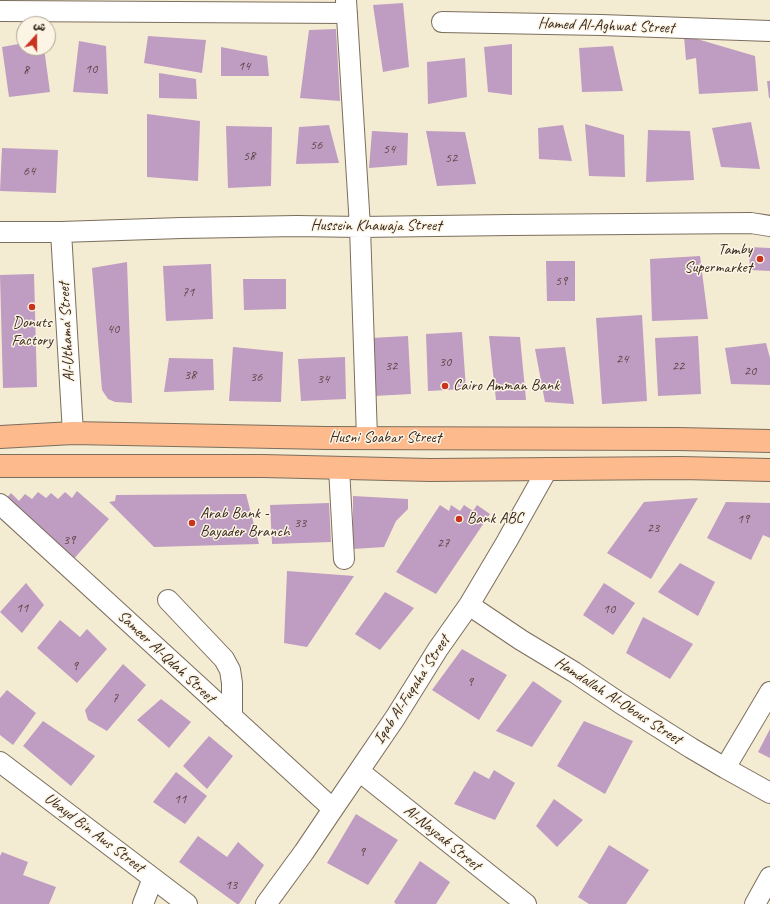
<!DOCTYPE html>
<meta charset="utf-8">
<style>
body{margin:0}
#map{position:relative;width:770px;height:904px;overflow:hidden;background:#f4ebd3;font-family:Caveat,"Playpen Sans Arabic",sans-serif}
canvas{display:block}
.north{position:absolute;left:16px;top:16px;width:40px;height:40px;box-sizing:border-box;background:#fcf5e5;border:1px solid #afa495;border-radius:50%;rotate:21deg;font-size:11px;font-weight:700;line-height:16px;text-align:center;color:#3b2a1e}
.north::after{content:'';display:block;margin:auto;width:14px;height:18px;background:#c8321e;clip-path:polygon(50% 0,100% 100%,50% 72%,0 100%)}
</style>
<div id="map">
<canvas width="770" height="904"></canvas>
<div class="north">ش</div>
</div>
<script>
const context = document.querySelector('canvas').getContext('2d');
context.lineJoin = 'round';
function paint(path, color) {
  context.fillStyle = color;
  context.fill(path, 'evenodd');
}
function shape(rows) {
  const path = new Path2D();
  for (const r of rows) {
    path.moveTo(r[0], r[1]);
    for (let i = 2; i < r.length; i += 2) path.lineTo(r[i], r[i + 1]);
  }
  return path;
}
function stroke(path, color, width, dash) {
  context.strokeStyle = color;
  context.lineWidth = width;
  context.lineCap = dash ? 'butt' : 'round';
  context.setLineDash(dash || []);
  context.stroke(path);
}
function label(font, color, halo, rows, align = 'center') {
  context.font = font + ' Caveat,sans-serif';
  context.lineWidth = 3;
  context.setLineDash([]);
  context.textBaseline = 'middle';
  context.strokeStyle = halo;
  context.fillStyle = color;
  for (const [text, x, y, turn = 0] of rows) {
    context.save();
    context.translate(x, y);
    context.rotate((+turn || 0) * Math.PI / 180);
    context.textAlign = isNaN(turn) ? turn : align;
    if (halo) context.strokeText(text, 0, 0);
    context.fillText(text, 0, 0);
    context.restore();
  }
}
const building = shape([
 [403,3,409,67,383,72,373,5],
 [336,29,340,101,300,98,309,30],
 [148,36,206,40,202,73,144,63],
 [684,36,697,39,755,56,758,91,699,94,696,58,686,60],
 [79,41,106,46,108,94,73,92],
 [24,43,24,48,44,48,50,92,9,97,2,47],
 [512,44,512,95,488,92,484,47],
 [613,46,623,91,582,92,579,48],
 [221,47,267,56,269,76,221,76],
 [465,58,467,97,428,104,427,62],
 [159,73,196,79,197,99,159,98],
 [767,81,770,81,770,98,769,98],
 [147,114,200,121,198,181,147,177],
 [751,122,760,169,721,167,712,128],
 [585,124,624,135,625,177,589,176],
 [329,125,339,163,296,164,299,127],
 [563,125,572,161,539,159,538,128],
 [226,126,272,127,271,186,228,188],
 [648,130,690,131,694,180,646,182],
 [372,131,408,133,407,165,369,168],
 [426,131,465,132,476,184,437,186],
 [2,148,58,150,56,193,0,191],
 [749,247,770,248,770,271,750,270],
 [700,256,708,319,652,321,650,259],
 [546,261,575,261,575,301,547,301],
 [127,262,132,403,115,402,108,399,102,390,92,268],
 [211,264,213,319,166,321,163,266],
 [34,274,37,387,3,388,0,275],
 [243,279,286,279,286,309,244,310],
 [642,315,647,401,602,404,596,318],
 [462,332,466,389,428,391,426,334],
 [408,336,411,394,374,396,371,338],
 [489,336,520,337,526,400,496,400],
 [698,336,701,394,658,396,655,338],
 [766,343,770,358,770,385,731,384,725,348],
 [233,347,283,352,281,402,229,401],
 [565,347,574,404,545,402,535,349],
 [345,357,346,399,301,401,298,359],
 [169,358,213,359,214,390,164,392],
 [77,491,109,519,72,561,4,501,11,493,19,501,25,494,32,499,38,492,46,498,51,493,58,499,65,492,72,498],
 [246,494,259,544,154,547,109,502,115,501,116,495],
 [353,496,408,499,408,509,396,521,384,547,353,549],
 [698,498,651,579,607,553,644,502],
 [726,502,770,503,770,538,763,535,751,560,707,538],
 [329,503,331,542,272,544,270,505],
 [440,505,449,511,451,505,460,511,464,505,473,511,477,505,490,514,436,594,396,572],
 [680,563,715,582,698,616,658,592],
 [287,571,354,576,307,647,284,643],
 [26,583,44,605,22,633,0,612],
 [604,583,635,603,613,635,583,615],
 [385,592,414,608,380,650,355,634],
 [643,617,693,644,670,679,626,653],
 [60,620,80,637,87,629,107,649,77,683,37,648],
 [462,649,507,675,479,720,432,690],
 [123,664,146,685,107,731,88,720,85,710],
 [533,681,562,701,532,747,496,731],
 [7,690,36,713,13,745,0,735,0,698],
 [161,699,191,722,169,748,137,720],
 [43,721,95,756,71,786,23,746],
 [584,721,633,741,605,794,557,766],
 [770,729,770,758,758,752],
 [209,736,233,756,207,789,183,766],
 [494,770,515,783,495,820,454,804,474,771,489,779],
 [176,772,207,796,185,824,153,802],
 [554,799,583,820,557,847,536,826],
 [356,814,398,840,368,885,327,863],
 [198,836,227,857,238,842,264,865,239,904,237,904,179,862],
 [609,845,649,870,626,904,589,904,578,897],
 [2,852,28,862,23,875,56,887,49,904,0,904,0,856],
 [420,861,450,882,436,904,396,904,394,902]
]);
const minor = shape([
 [346,0,360,227,367,438],
 [0,11,347,13],
 [442,22,601,25,770,31],
 [0,232,61,232,181,228,297,226,360,227,510,225,751,223,770,226],
 [61,232,73,433],
 [339,468,344,559],
 [0,504,333,809],
 [168,600,224,659,230,670,232,683,232,717],
 [469,605,521,640,574,672,620,703,691,748,725,768,770,793],
 [0,762,187,904],
 [725,768,770,692],
 [359,771,526,904],
 [143,904,153,878],
 [266,904,304,852,333,809,395,718,438,649,469,605,507,541,548,468],
 [755,904,770,877]
]);
const major = shape([
 [0,437,73,433,326,438,678,439,770,441],
 [0,466,263,466,430,470,681,468,770,470]
]);
const markers = [
 [760,259,4,"#c8321e"],
 [32,307,4,"#c8321e"],
 [445,386,4,"#c8321e"],
 [459,519,4,"#c8321e"],
 [192,523,4,"#c8321e"]
];
const numberNames = [
 ["14",244,66],
 ["10",91,69],
 ["8",26,70],
 ["56",316,145],
 ["54",389,149],
 ["58",249,156],
 ["52",451,158],
 ["64",29,171],
 ["59",561,281],
 ["71",188,292],
 ["40",113,329],
 ["24",622,359],
 ["30",445,362],
 ["32",391,366],
 ["22",678,366],
 ["20",750,371],
 ["38",190,375],
 ["36",256,377],
 ["34",323,379],
 ["19",743,519],
 ["33",300,523],
 ["23",653,528],
 ["39",69,540],
 ["27",443,543],
 ["11",22,608],
 ["10",609,609],
 ["9",75,666],
 ["9",470,682],
 ["7",115,698],
 ["11",180,799],
 ["9",362,852],
 ["13",231,885]
];
const streetNames = [
 ["Hamed Al-Aghwat Street",606,26,2],
 ["Hussein Khawaja Street",376,226],
 ["Al-Uthama' Street",67,332,-93],
 ["Husni Soabar Street",385,438],
 ["Sameer Al-Qdah Street",166,657,43],
 ["Iqab Al-Fuqaha' Street",412,690,-57],
 ["Hamdallah Al-Obous Street",618,701,33],
 ["Ubayd Bin Aws Street",94,833,37],
 ["Al-Nayzak Street",442,838,39]
];
const poiNames = [
 ["Tamby",752,250,"right"],
 ["Supermarket",752,268,"right"],
 ["Donuts",32,323,"center"],
 ["Factory",32,341,"center"],
 ["Cairo Amman Bank",453,386],
 ["Arab Bank -",200,514],
 ["Bayader Branch",200,532],
 ["Bank ABC",467,519]
];
paint(building, '#bf9cc1');
stroke(minor, '#7c6e5d', 22);
stroke(major, '#7c6e5d', 24);
stroke(minor, '#fff', 20);
stroke(major, '#fcba8d', 22);
for (const [x, y, r, color] of markers) {
  const dot = new Path2D();
  dot.arc(x, y, r, 0, 2 * Math.PI);
  context.fillStyle = color;
  context.fill(dot);
  stroke(dot, '#fcf5e5', 1.5);
}
label('14px', '#5c4647', null, numberNames);
label('16px', '#3b2a1e', '#fcf5e5', streetNames);
label('16px', '#3b2a1e', '#fcf5e5', poiNames, 'left');
</script>
